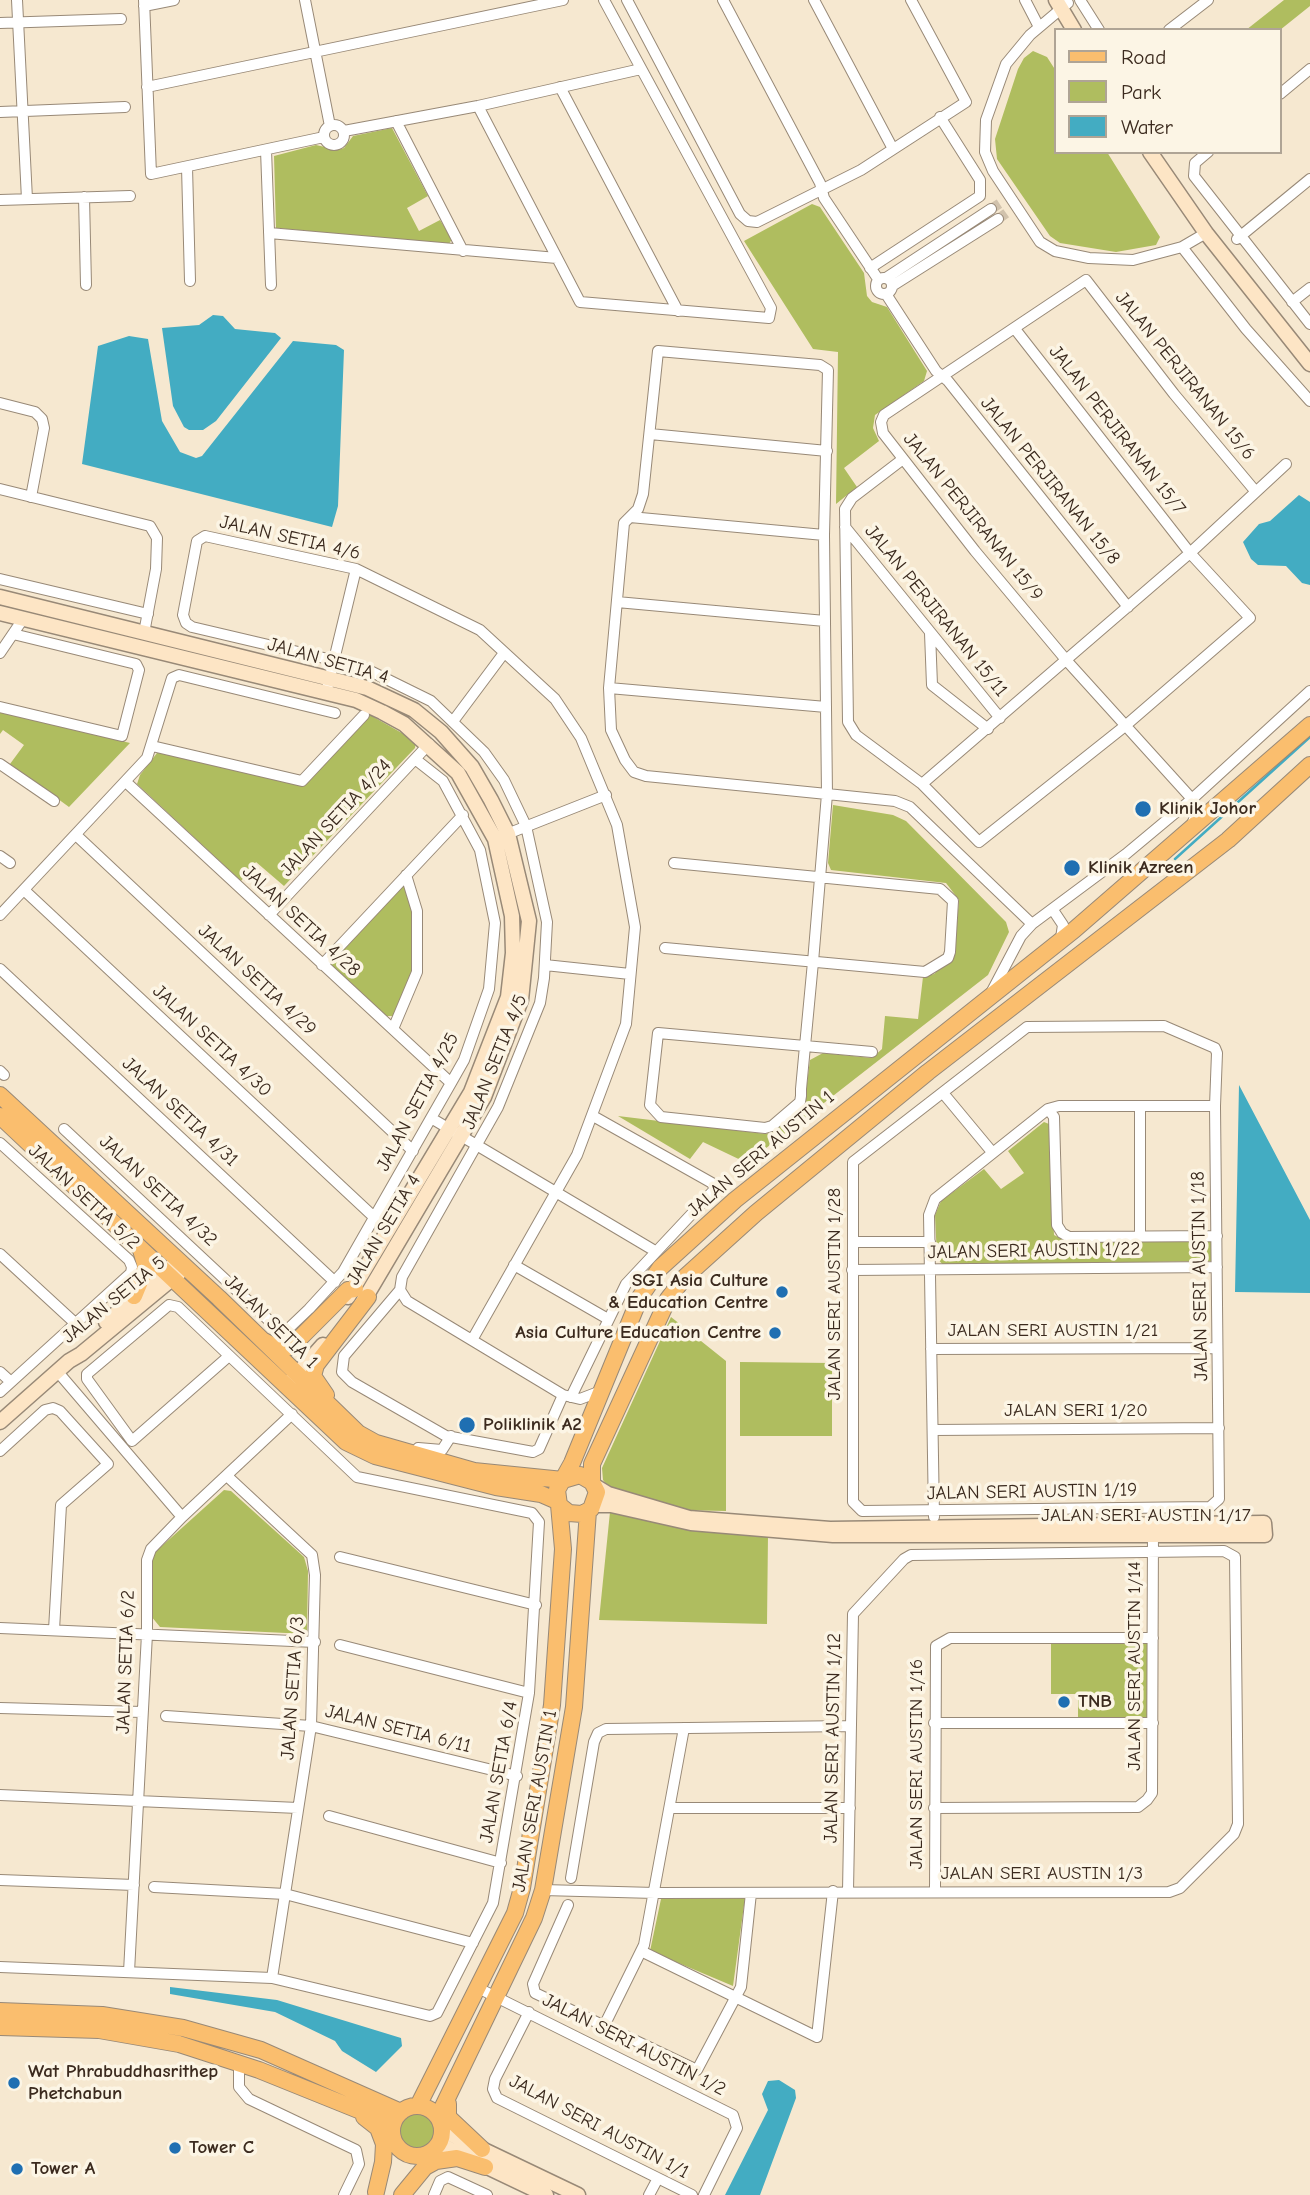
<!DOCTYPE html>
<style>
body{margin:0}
#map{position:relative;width:1310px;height:2195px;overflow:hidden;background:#f6e8d0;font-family:"Comic Neue",sans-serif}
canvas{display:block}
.legend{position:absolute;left:1054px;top:28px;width:228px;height:126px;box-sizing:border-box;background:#fcf5e5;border:2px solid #afa495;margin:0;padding:9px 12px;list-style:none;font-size:21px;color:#3b2a1e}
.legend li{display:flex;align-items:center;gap:14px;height:35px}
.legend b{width:35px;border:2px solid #afa495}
</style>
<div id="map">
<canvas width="1310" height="2195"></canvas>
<ul class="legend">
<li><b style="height:9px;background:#fabe6e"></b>Road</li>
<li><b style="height:19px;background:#afbd5f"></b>Park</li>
<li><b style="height:19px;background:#43acc2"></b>Water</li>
</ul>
</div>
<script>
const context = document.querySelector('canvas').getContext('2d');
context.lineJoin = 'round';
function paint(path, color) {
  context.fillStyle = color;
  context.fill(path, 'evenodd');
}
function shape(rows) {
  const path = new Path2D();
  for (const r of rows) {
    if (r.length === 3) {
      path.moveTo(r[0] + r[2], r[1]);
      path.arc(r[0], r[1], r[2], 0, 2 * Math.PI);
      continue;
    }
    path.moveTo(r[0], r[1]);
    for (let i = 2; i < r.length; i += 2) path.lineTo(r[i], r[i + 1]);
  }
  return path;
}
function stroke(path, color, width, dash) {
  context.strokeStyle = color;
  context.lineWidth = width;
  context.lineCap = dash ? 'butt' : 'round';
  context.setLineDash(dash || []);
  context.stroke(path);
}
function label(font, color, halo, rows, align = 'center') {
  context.font = font + ' "Comic Neue",sans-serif';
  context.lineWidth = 7;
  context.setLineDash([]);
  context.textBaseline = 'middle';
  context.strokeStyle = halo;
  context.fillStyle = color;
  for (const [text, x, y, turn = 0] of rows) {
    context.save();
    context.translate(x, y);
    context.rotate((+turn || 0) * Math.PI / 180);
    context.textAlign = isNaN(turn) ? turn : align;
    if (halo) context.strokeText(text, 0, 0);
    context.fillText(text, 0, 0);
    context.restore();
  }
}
const green = shape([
 [1284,0,1310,0,1310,6,1280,30,1246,30],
 [1033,51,1047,57,1056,71,1056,152,1107,152,1160,237,1156,245,1116,252,1060,243,1050,236,997,159,995,139,1018,69,1024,58],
 [392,128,428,196,407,208,419,231,440,220,452,239,449,244,276,228,274,156,316,145,338,150,344,148,353,136],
 [812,204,820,207,864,273,867,296,872,302,887,307,927,371,924,381,875,415,873,428,879,441,844,468,857,487,836,504,838,352,813,349,744,241],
 [0,711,130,743,69,807,10,764,24,745,3,730,0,734],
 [370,715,416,741,415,748,284,886,256,862,241,881,137,784,140,775,157,753,163,752,307,783],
 [833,805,893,815,906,821,1006,922,1009,932,988,975,747,1163,703,1142,690,1159,618,1116,766,1134,774,1131,804,1106,810,1060,823,1053,872,1058,882,1049,885,1016,918,1019,923,977,934,974,954,955,959,900,946,883,831,870,828,863],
 [402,884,409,893,415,928,411,973,394,1016,384,1016,330,965],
 [1044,1122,1049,1124,1054,1235,1068,1242,1212,1240,1213,1261,943,1265,937,1258,935,1215,941,1201,984,1169,1001,1189,1024,1173,1008,1151],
 [671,1317,726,1361,726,1511,676,1510,610,1489,603,1480,602,1468],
 [740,1362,832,1363,832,1436,740,1436],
 [224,1490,231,1491,304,1557,308,1571,307,1634,160,1627,151,1616,153,1554],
 [610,1512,689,1530,768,1535,767,1624,599,1620],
 [1051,1644,1152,1644,1153,1718,1078,1718,1078,1694,1051,1694],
 [745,1898,733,1986,650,1951,661,1899],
 [417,2131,19]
]);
const water = shape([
 [213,315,223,316,235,329,275,333,281,338,216,421,203,430,189,430,184,427,173,406,162,328,199,325],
 [129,336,148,339,162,421,180,452,196,458,202,456,293,341,336,345,344,350,338,506,332,527,82,464,98,346],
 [1299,495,1310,502,1310,585,1302,583,1286,566,1258,565,1251,559,1243,542,1259,524,1270,521],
 [1239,1085,1310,1220,1310,1293,1235,1292],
 [170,1987,277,2000,401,2038,402,2046,376,2072,342,2051,335,2041,275,2012,170,1994],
 [779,2080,795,2090,796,2098,760,2195,725,2195,768,2110,762,2094,768,2081]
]);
const stream = shape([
 [1175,859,1310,737]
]);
const streetTunnel = shape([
 [991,209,1002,202],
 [998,219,1008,212]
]);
const street = shape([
 [17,0,27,199],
 [144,0,151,174,324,137],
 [305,0,330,126],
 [627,0,740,214,748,221,757,222,861,170,966,102,911,0],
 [723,0,820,183,824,198,878,279],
 [814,0,893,149],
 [1025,0,1039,27],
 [1080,0,1099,30],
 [1068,3,1030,35,1006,64,986,120,985,152,993,171,1040,242,1055,251,1089,258,1133,260,1182,247,1206,233],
 [144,6,174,0],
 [0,23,121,19],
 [1169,30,1208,0],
 [147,87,563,0],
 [560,87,678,311],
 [1280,94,1310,69],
 [478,106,580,302,769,318,771,308,604,0],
 [0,112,125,107],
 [396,121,463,251],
 [334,135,10],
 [344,131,478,106,641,69],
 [266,150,271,285],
 [1208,152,1195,163,1194,176,1310,324],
 [187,167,190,281],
 [84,197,86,285],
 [0,200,130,196],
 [269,233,557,258],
 [1237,239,1310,179],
 [1182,247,1246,329,1310,401],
 [870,268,980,196,980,180,940,117],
 [884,286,8],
 [886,278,991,209],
 [892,286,998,219],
 [886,294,936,371,948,381,1128,607],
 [1292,302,1310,288],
 [0,403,35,412,42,419,44,428,31,497],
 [650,434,827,451],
 [903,459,852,498,845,509,848,722,856,735,922,784,979,842,1125,726,1250,618,1190,553,1015,329],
 [0,489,150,526,157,538,156,569,144,633],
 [630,517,824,535],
 [845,527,1000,718],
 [0,579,148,614],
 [617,602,825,621],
 [930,633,932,685,988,729],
 [0,653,23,619],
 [609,688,826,707],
 [326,693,356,569],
 [0,707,122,736,139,670,136,664,13,634],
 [454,720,504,653],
 [152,746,302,781,364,715],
 [0,764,54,801],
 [127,783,451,1083],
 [922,784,1190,553,1286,464],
 [1193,822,1197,811,1192,799,1067,661,975,551,883,433,881,422,884,415,1086,280,1174,394,1256,492],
 [76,835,413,1151],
 [502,836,606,795],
 [0,856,10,863],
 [24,890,375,1218],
 [1053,910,1063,925,1061,938],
 [0,915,147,758,172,678,179,675,335,713],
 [269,915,429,744],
 [665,948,925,972,948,958,950,952,953,901,940,889,674,863],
 [322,965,463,815],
 [545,965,630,974],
 [0,969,335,1282],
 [991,993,1021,936,1032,924,1126,854,1192,799,1310,691],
 [1164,1026,1215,1048,1217,1053,1215,1106,1219,1499,1210,1507,862,1511,853,1502,853,1162,1027,1027,1164,1026],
 [393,1029,417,972,417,911,406,875],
 [872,1052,805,1046,658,1033,650,1105,661,1117,765,1128,772,1126,800,1102,801,1096,801,1089,805,1046,813,962,827,794,824,535,828,370,820,365,658,351,643,494,638,509,624,523,609,688,611,730,625,760,634,772,646,776,827,794,895,801,910,807,1032,924],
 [0,1071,4,1075],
 [943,1093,992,1152],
 [1048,1109,1054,1117,1057,1225,1062,1233,1069,1237,1217,1236],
 [431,1118,655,1251],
 [64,1129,276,1327,287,1330,309,1309,343,1272,451,1083,464,1060,489,989,495,923,480,850,443,781,415,759],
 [0,1143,129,1260,132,1267,131,1273,0,1392],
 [1140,1236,1140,1106],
 [853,1242,930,1242],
 [0,1254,75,1323],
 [514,1265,608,1319],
 [852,1270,1217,1267],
 [400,1290,402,1277,498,1107,540,1003,544,978,547,922,526,826,504,780,484,752,431,701,362,667,192,627,186,623,183,615,197,541,205,536,356,569,480,630,555,699,581,738,617,825,635,927,626,1024,577,1155,472,1340],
 [400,1290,344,1356,342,1372,352,1382,446,1436,533,1452,539,1449,563,1395],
 [400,1290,407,1301,563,1395,580,1399,601,1391],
 [931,1349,1217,1348],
 [57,1371,182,1517],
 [0,1372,11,1382],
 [571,1397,626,1284,715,1189,712,1183,593,1116],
 [933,1430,1219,1428],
 [418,1448,442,1450,451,1436],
 [0,1451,45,1410,53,1408,60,1411,108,1464,61,1505,54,1630],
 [227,1476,312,1555,315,1575,311,1726,272,1978],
 [934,1517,929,1215,935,1199,1048,1109,1059,1106,1215,1106],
 [340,1557,536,1605],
 [0,1628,315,1642],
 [340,1645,529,1693],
 [0,1708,142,1712],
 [166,1716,311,1726,517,1776],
 [934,1723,1153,1723],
 [0,1795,298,1808],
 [670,1808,850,1808],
 [934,1808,1138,1807,1147,1800,1152,1793,1153,1529],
 [329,1816,501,1863],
 [571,1878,594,1742,598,1733,606,1729,851,1726],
 [0,1880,134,1885],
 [154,1887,285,1894,473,1943],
 [543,1890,655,1893,1169,1892,1180,1888,1234,1834,1238,1824,1235,1557,1224,1551,911,1555,904,1559,853,1614,848,1891],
 [935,1891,936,1646,950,1638,1153,1638],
 [568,1905,533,1984,535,1993,697,2070,741,1987,751,1893],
 [641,1951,817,2037,833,1891],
 [0,1967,272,1978,430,2016,437,2013,493,1903,529,1693,539,1522,532,1513,357,1477,178,1307,169,1305,87,1374,87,1379,132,1441,229,1356],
 [129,1972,147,1634,147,1560,151,1549,182,1517,292,1414],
 [476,1987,733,2115,737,2128,704,2195],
 [529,2012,495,2079,493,2089,497,2098,692,2195],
 [604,2026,644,1945,684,1728],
 [239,2063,239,2087,249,2099,356,2150,359,2164,344,2195],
 [434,2195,440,2181,448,2177,487,2195],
 [649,2195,657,2180]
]);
const secondary = shape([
 [1056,0,1074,30],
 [1150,152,1206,233,1310,364],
 [0,597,367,688,414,710,441,732,472,767,491,800,508,834,529,921,521,1000,484,1097,361,1305],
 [0,613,356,700,382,712,404,724,458,773,495,839,512,916,513,953,508,997,471,1092,348,1297],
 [106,1322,173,1265],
 [290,1382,323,1345],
 [0,1422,69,1361,81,1354,179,1273],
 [594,1505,611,1505,691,1523,833,1535,1265,1535,1264,1523,830,1529,689,1518,608,1494,595,1486],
 [442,2130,578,2195],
 [439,2144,546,2195]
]);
const primary = shape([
 [0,1095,219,1298,358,1433,376,1443,474,1471,563,1480],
 [0,1116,346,1442,375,1456,496,1487,541,1494,557,1501],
 [134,1296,146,1267,141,1250],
 [264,1341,277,1348,291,1347,348,1290,355,1289],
 [326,1395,313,1376,316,1365,368,1297],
 [563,1480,580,1475,592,1482,597,1492,591,1509,582,1514,569,1513,559,1505,557,1490,572,1463,640,1297,660,1268,735,1200,1074,930,1310,725],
 [592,1482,592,1464,668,1299,684,1278,756,1213,928,1072,1228,840,1310,765],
 [0,2011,102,2015,183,2028,261,2050,401,2112],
 [0,2027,99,2030,179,2044,259,2070,393,2124],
 [448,2104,448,2117,482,2149],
 [418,2106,515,1913,522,1888,552,1705,563,1549,559,1505],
 [417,2131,25],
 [364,2117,378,2128,384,2144,383,2162,376,2192],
 [438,2117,534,1918,543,1890,574,1707,588,1511],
 [402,2195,425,2167,436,2161,457,2158,485,2167]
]);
const markers = [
 [1143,809,9,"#1f6fb2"],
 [1072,868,9,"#1f6fb2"],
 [782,1292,7,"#1f6fb2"],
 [775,1333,7,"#1f6fb2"],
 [467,1425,9,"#1f6fb2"],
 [1064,1702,7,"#1f6fb2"],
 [14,2083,7,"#1f6fb2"],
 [175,2148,7,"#1f6fb2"],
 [17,2169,7,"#1f6fb2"]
];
const streetNames = [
 ["JALAN PERJIRANAN 15/6",1185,376,51],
 ["JALAN PERJIRANAN 15/7",1117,430,52],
 ["JALAN PERJIRANAN 15/8",1050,481,51],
 ["JALAN PERJIRANAN 15/9",973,517,51],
 ["JALAN SETIA 4/6",290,538,13],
 ["JALAN PERJIRANAN 15/11",936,611,51],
 ["JALAN SETIA 4",328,661,16],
 ["JALAN SETIA 4/24",336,818,-47],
 ["JALAN SETIA 4/28",301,921,43],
 ["JALAN SETIA 4/29",257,980,43],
 ["JALAN SETIA 4/30",212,1041,43],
 ["JALAN SETIA 4/5",495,1062,-68],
 ["JALAN SETIA 4/25",418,1102,-62],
 ["JALAN SETIA 4/31",180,1112,43],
 ["JALAN SERI AUSTIN 1",761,1154,-40],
 ["JALAN SETIA 4/32",158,1191,43],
 ["JALAN SETIA 5/2",84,1197,43],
 ["JALAN SETIA 4",384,1230,-59],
 ["JALAN SERI AUSTIN 1/22",1034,1251,-1],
 ["JALAN SERI AUSTIN 1/18",1200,1276,-91],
 ["JALAN SERI AUSTIN 1/28",835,1294,-90],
 ["JALAN SETIA 5",114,1300,-39],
 ["JALAN SETIA 1",271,1322,45],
 ["JALAN SERI AUSTIN 1/21",1053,1331],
 ["JALAN SERI 1/20",1076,1411],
 ["JALAN SERI AUSTIN 1/19",1032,1492,-1],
 ["JALAN SERI AUSTIN 1/17",1146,1516],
 ["JALAN SETIA 6/2",126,1662,-88],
 ["JALAN SERI AUSTIN 1/14",1135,1666,-90],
 ["JALAN SETIA 6/3",293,1688,-86],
 ["JALAN SETIA 6/11",398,1729,14],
 ["JALAN SERI AUSTIN 1/12",833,1738,-89],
 ["JALAN SERI AUSTIN 1/16",917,1764,-90],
 ["JALAN SETIA 6/4",499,1772,-80],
 ["JALAN SERI AUSTIN 1",535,1801,-80],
 ["JALAN SERI AUSTIN 1/3",1042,1874],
 ["JALAN SERI AUSTIN 1/2",634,2045,27],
 ["JALAN SERI AUSTIN 1/1",599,2127,28]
];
const poiNames = [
 ["Klinik Johor",1159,809],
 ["Klinik Azreen",1088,868],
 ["SGI Asia Culture",768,1281,"right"],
 ["& Education Centre",768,1303,"right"],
 ["Asia Culture Education Centre",761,1333,"right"],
 ["Poliklinik A2",483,1425],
 ["TNB",1078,1702],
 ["Wat Phrabuddhasrithep",28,2072],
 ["Phetchabun",28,2094],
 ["Tower C",189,2148],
 ["Tower A",31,2169]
];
paint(green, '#afbd5f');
paint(water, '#43acc2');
stroke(stream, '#43acc2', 2.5);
stroke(streetTunnel, '#d1c2ac', 10, [10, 5]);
stroke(street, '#988977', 12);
stroke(secondary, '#988977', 17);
stroke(primary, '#988977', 18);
stroke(street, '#fff', 10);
stroke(secondary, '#fde5c5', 14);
stroke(primary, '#fabe6e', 16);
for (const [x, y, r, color] of markers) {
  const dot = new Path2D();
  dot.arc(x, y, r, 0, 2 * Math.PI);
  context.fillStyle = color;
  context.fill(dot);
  stroke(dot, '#fcf5e5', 2.5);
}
label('19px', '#3b2a1e', '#fcf5e5', streetNames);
label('bold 19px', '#3b2a1e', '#fcf5e5', poiNames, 'left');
</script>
